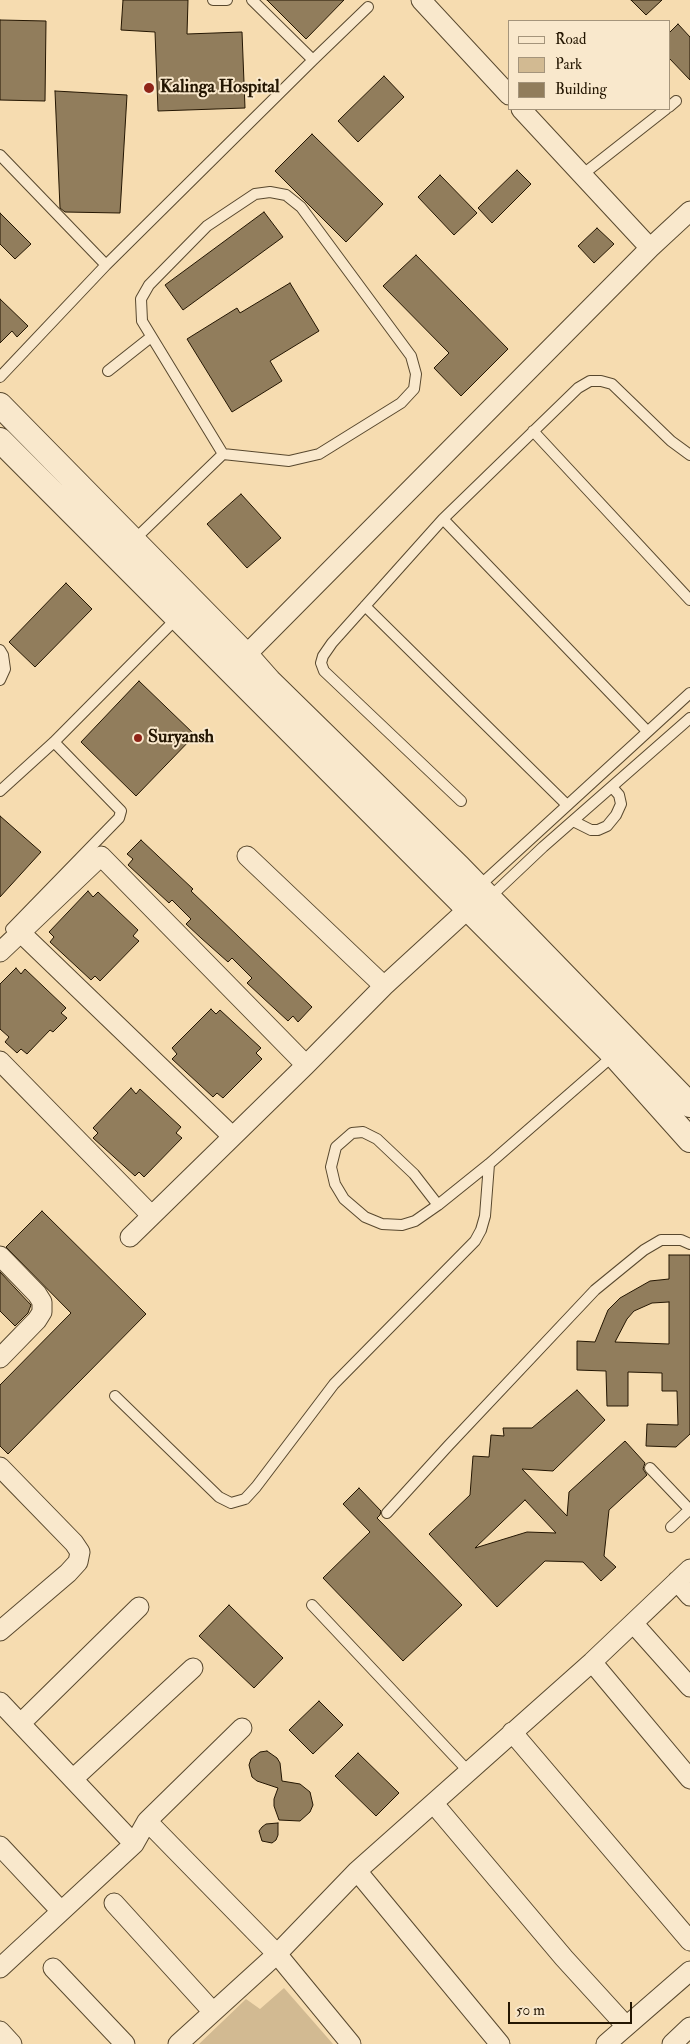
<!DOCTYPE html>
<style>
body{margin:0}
#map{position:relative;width:690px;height:2044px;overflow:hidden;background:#f6dcb0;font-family:"IM FELL Double Pica",serif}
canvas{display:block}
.legend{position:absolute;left:508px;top:20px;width:162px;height:90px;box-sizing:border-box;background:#f9e8cc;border:1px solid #a4947b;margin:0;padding:6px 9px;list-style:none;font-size:15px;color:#241602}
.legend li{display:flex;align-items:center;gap:10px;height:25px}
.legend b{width:25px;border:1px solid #a4947b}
.scale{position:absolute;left:508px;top:2002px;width:124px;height:22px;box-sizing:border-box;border:2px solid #241602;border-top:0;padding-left:6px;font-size:15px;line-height:18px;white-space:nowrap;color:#241602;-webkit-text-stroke:4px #f9e8cc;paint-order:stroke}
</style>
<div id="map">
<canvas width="690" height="2044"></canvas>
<ul class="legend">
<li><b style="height:6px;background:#f9e8cc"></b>Road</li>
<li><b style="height:14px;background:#d2ba92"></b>Park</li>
<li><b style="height:14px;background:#917d5c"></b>Building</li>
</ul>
<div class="scale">50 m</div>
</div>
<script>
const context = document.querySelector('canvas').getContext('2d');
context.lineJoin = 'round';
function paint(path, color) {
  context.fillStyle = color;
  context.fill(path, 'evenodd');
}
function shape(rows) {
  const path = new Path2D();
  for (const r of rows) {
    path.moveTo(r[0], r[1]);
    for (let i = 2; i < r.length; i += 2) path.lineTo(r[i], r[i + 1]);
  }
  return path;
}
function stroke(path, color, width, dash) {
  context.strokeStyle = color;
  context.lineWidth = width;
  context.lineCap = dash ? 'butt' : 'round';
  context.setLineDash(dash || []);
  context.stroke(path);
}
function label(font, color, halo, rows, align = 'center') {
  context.font = font + ' "IM FELL Double Pica",serif';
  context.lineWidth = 4;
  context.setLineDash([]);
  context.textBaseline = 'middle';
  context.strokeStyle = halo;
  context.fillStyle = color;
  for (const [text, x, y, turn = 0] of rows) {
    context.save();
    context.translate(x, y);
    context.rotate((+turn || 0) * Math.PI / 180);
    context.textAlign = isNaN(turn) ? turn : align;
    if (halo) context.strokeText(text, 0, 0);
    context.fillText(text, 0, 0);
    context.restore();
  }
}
const green = shape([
 [284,1988,333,2044,199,2044,246,1999,260,2009]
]);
const building = shape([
 [123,0,188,0,187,34,242,32,245,108,158,111,155,32,121,30,123,0],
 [267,0,344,0,306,39,267,0],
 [631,0,662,0,646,15,631,0],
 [0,20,46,21,45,101,0,100,0,20],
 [678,24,690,37,690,80,669,58,669,33,678,24],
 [384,76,404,97,358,142,338,121,384,76],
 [55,91,127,95,120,213,65,212,60,208,55,91],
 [312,134,383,204,346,242,275,171,312,134],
 [517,170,531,184,492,223,478,208,517,170],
 [440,175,477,213,454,235,418,197,440,175],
 [264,212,283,237,183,310,165,285,264,212],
 [0,213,31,244,15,259,0,244,0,213],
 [597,228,614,244,594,263,578,246,597,228],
 [416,255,508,349,461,396,434,368,449,353,383,286,416,255],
 [290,283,319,331,270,361,282,381,232,412,187,339,237,308,240,313,290,283],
 [0,299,28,326,17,337,12,331,0,343,0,299],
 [241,494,281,538,247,568,207,524,241,494],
 [66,583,92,609,35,667,9,642,66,583],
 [139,681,195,735,136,796,81,742,139,681],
 [0,816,41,852,0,897,0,816],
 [141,840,193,889,191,891,312,1007,298,1022,293,1016,288,1021,262,997,247,983,252,978,232,958,228,962,201,938,186,924,191,919,172,900,169,903,128,865,133,859,127,854,141,840],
 [88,891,93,897,98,892,138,930,133,936,139,941,100,981,95,976,91,980,50,942,54,937,49,932,88,891],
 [16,968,21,974,25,969,66,1008,61,1013,67,1018,53,1032,50,1030,27,1054,21,1049,17,1053,5,1042,9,1037,0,1029,0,984,16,968],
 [211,1009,216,1014,220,1010,261,1048,256,1053,262,1059,223,1098,217,1093,213,1097,172,1059,177,1054,172,1048,211,1009],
 [131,1088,136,1094,140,1089,181,1127,176,1133,182,1138,144,1177,139,1172,135,1176,93,1138,98,1133,93,1128,131,1088],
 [42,1211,146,1314,8,1454,0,1446,0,1385,71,1313,6,1247,42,1211],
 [669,1255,690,1255,690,1434,676,1447,646,1446,647,1424,678,1425,677,1391,662,1391,662,1373,628,1372,628,1406,607,1406,606,1371,577,1370,577,1341,595,1342,608,1310,620,1298,650,1281,669,1279,669,1255],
 [669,1302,669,1344,615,1342,627,1319,634,1311,652,1303,669,1302],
 [0,1272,31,1305,28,1313,15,1326,0,1311,0,1272],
 [577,1390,605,1420,553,1471,522,1469,567,1516,569,1492,625,1441,645,1463,643,1469,647,1475,609,1510,604,1556,616,1567,601,1581,583,1562,545,1561,497,1607,429,1534,470,1495,473,1456,489,1457,491,1435,504,1436,503,1428,532,1428,577,1390],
 [525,1500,556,1533,527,1532,475,1548,525,1500],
 [359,1488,381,1511,380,1515,377,1518,462,1605,403,1661,323,1578,370,1532,343,1504,359,1488],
 [229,1605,283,1658,254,1688,199,1636,229,1605],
 [319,1701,343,1725,313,1754,289,1730,319,1701],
 [267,1751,277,1758,280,1763,282,1781,300,1784,310,1792,313,1805,310,1812,300,1821,279,1820,274,1806,274,1799,278,1788,257,1781,252,1777,249,1765,251,1759,260,1752,267,1751],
 [358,1753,399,1793,376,1816,335,1776,358,1753],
 [278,1823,278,1835,276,1840,272,1843,262,1841,259,1831,262,1827,266,1824,278,1823]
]);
const service = shape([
 [213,0,227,0],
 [252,0,313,60],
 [669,107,676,101],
 [0,155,106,265],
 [582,175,666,109],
 [108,371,151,337],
 [0,377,106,265,313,60,368,7],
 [533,431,690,600],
 [443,519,647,731],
 [134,540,223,454,289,461,319,454,401,403,414,389,416,374,411,356,301,207,286,195,270,192,255,194,207,226,149,285,141,299,142,321,223,454],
 [365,606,567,805],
 [0,650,3,655,5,669,0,680],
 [0,791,54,742,178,617],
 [461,801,324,671,321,663,323,656,332,643,443,519,578,388,590,381,601,381,612,384,671,441,690,455],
 [573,821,591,830,598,830,607,826,616,815,621,804,619,795,612,787],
 [477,888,690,693],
 [488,899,543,847,690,718],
 [11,929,119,818,121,811,54,742],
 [438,1205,414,1174,377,1139,363,1132,352,1133,336,1147,331,1167,335,1184,344,1199,365,1217,382,1224,402,1225,415,1221,438,1205,489,1164,614,1055],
 [115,1396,219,1497,231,1503,245,1499,256,1487,334,1384,475,1241,481,1230,485,1216,489,1164],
 [650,1468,690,1510],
 [387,1513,448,1446,595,1290,644,1250,661,1240,681,1240,690,1244],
 [671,1527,690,1509],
 [312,1605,469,1772]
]);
const minor = shape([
 [421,0,509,95],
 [521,109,650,248,690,211],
 [246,655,650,248],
 [247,856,384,986],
 [20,932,232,1136],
 [0,952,101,856,306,1065],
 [0,1061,151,1215],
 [130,1237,306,1065,384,986,468,909],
 [0,1256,37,1294,42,1302,42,1312,37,1320,0,1358],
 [0,1467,74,1543,80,1552,78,1562,68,1573,0,1631],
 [677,1581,690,1596],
 [633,1623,690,1687],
 [592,1662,690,1779],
 [0,1702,134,1844],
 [21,1723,139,1607],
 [512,1732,690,1941],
 [74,1778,193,1668],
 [434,1804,564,1958,626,2026],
 [147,1821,242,1728],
 [0,1846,61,1911],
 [357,1871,500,2044],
 [114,1903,213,2012],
 [0,1968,134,1844,147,1821,277,1954,351,2044],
 [53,1968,125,2044],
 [0,2031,12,2044],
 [178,2044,277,1954,357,1871,592,1662,690,1569],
 [606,2044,690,1971],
 [672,2044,690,2027]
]);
const tertiary = shape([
 [0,405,246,655,269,681,459,867,690,1105],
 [0,440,614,1055,690,1140]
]);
const markers = [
 [149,88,6,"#8f2418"],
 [138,738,5,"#8f2418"]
];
const poiNames = [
 ["Kalinga Hospital",160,88],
 ["Suryansh",148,738]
];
paint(green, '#d2ba92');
paint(building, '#917d5c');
stroke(building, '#241602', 1);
stroke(service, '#58482e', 12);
stroke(minor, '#58482e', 21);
stroke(tertiary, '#58482e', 26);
stroke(service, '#f9e8cc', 10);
stroke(minor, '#f9e8cc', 19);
stroke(tertiary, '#f9e8cc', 24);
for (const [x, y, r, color] of markers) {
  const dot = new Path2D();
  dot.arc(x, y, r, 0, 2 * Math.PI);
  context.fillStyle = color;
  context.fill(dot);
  stroke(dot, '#f9e8cc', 2);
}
label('bold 18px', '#241602', '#f9e8cc', poiNames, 'left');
</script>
